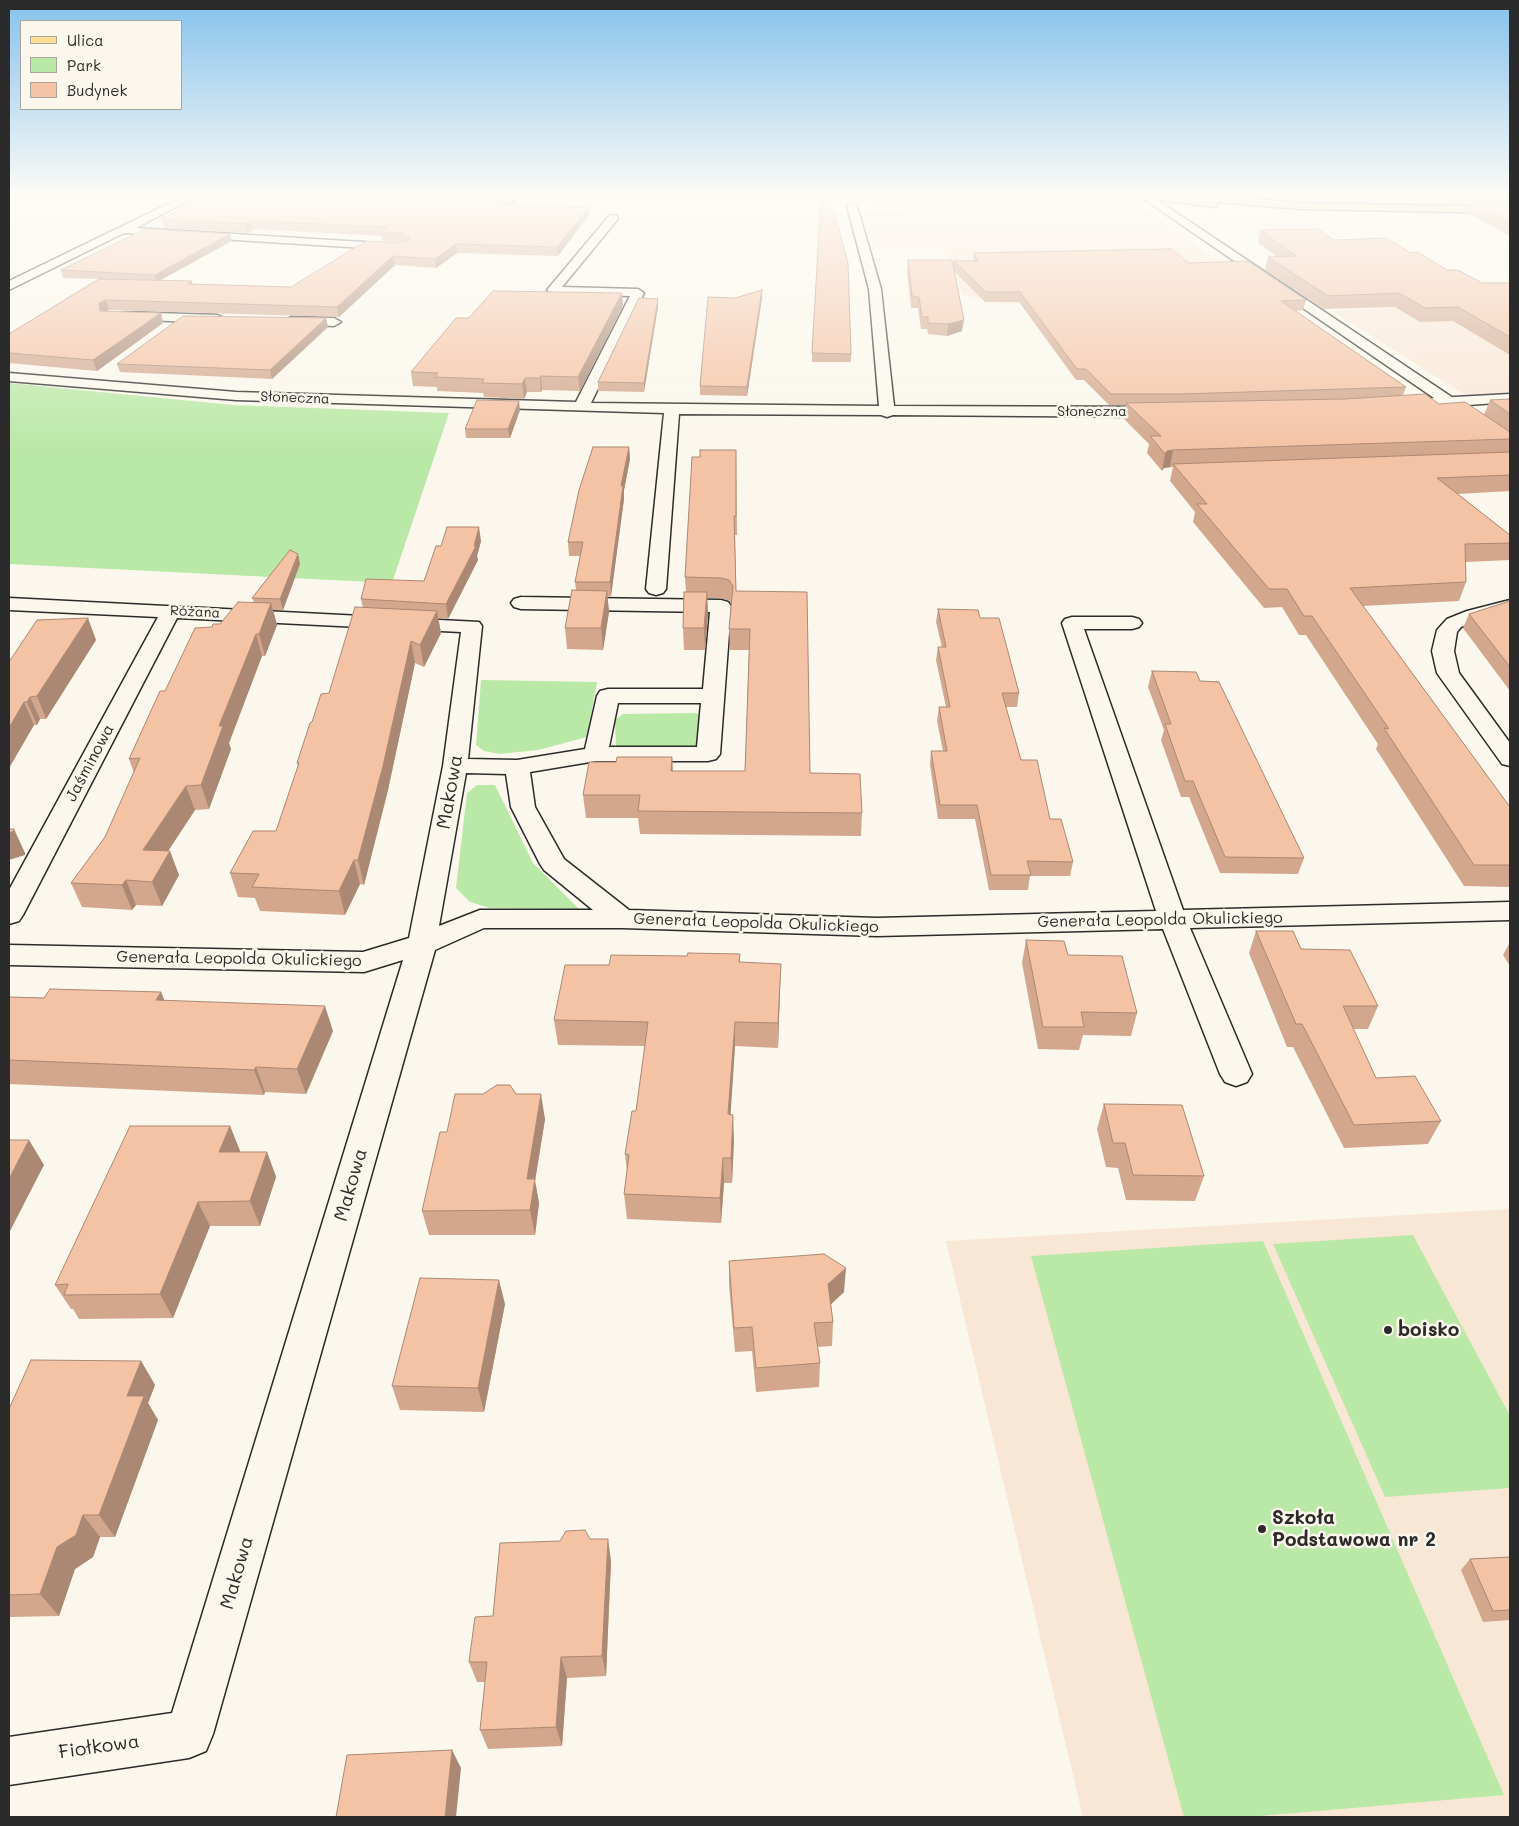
<!DOCTYPE html>
<meta charset="utf-8">
<style>
body{margin:0}
#map{position:relative;width:1519px;height:1826px;overflow:hidden;background:#fbf7ec;font-family:Mali,sans-serif}
canvas{display:block}
.frame{position:absolute;inset:0;border:10px solid #2b2b2b;pointer-events:none}
.legend{position:absolute;left:20px;top:20px;width:162px;height:90px;box-sizing:border-box;background:#fbf7ec;border:1px solid #a8a59f;margin:0;padding:6px 9px;list-style:none;font-size:15px;color:#2b2b2b}
.legend li{display:flex;align-items:center;gap:10px;height:25px}
.legend b{width:25px;border:1px solid #a8a59f}
</style>
<div id="map">
<canvas width="1519" height="1826"></canvas>
<div class="frame"></div>
<ul class="legend">
<li><b style="height:6px;background:#fcde96"></b>Ulica</li>
<li><b style="height:14px;background:#bae8a6"></b>Park</li>
<li><b style="height:14px;background:#f4c2a4"></b>Budynek</li>
</ul>
</div>
<script>
const context = document.querySelector('canvas').getContext('2d');
context.lineJoin = 'round';
function paint(path, color) {
  context.fillStyle = color;
  context.fill(path, 'evenodd');
}
function shape(rows) {
  const path = new Path2D();
  for (const r of rows) {
    path.moveTo(r[0], r[1]);
    for (let i = 2; i < r.length; i += 2) path.lineTo(r[i], r[i + 1]);
  }
  return path;
}
function stroke(path, color, width, dash) {
  context.strokeStyle = color;
  context.lineWidth = width;
  context.lineCap = dash ? 'butt' : 'round';
  context.setLineDash(dash || []);
  context.stroke(path);
}
function label(font, color, halo, rows, align = 'center') {
  context.font = font + ' Mali,sans-serif';
  context.lineWidth = 5;
  context.setLineDash([]);
  context.textBaseline = 'middle';
  context.strokeStyle = halo;
  context.fillStyle = color;
  for (const [text, x, y, turn = 0] of rows) {
    context.save();
    context.translate(x, y);
    context.rotate((+turn || 0) * Math.PI / 180);
    context.textAlign = isNaN(turn) ? turn : align;
    if (halo) context.strokeText(text, 0, 0);
    context.fillText(text, 0, 0);
    context.restore();
  }
}
const built = shape([
 [785,197,1127,197,1265,292,1083,308,1003,304,963,295,943,249,873,249,863,212,905,212,905,208,842,199,784,200],
 [1510,296,1510,393,1467,396,1332,311,1389,308,1380,302],
 [1510,1209,1510,1817,1083,1817,946,1241]
]);
const green = shape([
 [9,383,233,405,449,413,392,583,9,564],
 [481,680,597,682,587,737,538,750,499,754,484,751,476,745],
 [696,713,701,716,700,739,696,746,616,747,615,720,623,714],
 [477,785,495,785,533,863,579,909,490,908,470,902,456,888,467,793],
 [1413,1235,1510,1416,1510,1488,1385,1497,1273,1244],
 [1263,1241,1504,1795,1248,1817,1184,1817,1031,1256]
]);
const minor = shape([
 [182,197,195,197,136,228,396,244,402,247,396,250,124,233,9,290,9,281,182,197],
 [852,203,857,206,881,289,894,406,1162,407,1167,409,1170,412,1167,415,1162,417,893,415,887,417,881,415,679,414,666,589,663,593,656,595,649,593,646,589,664,413,236,400,9,381,9,373,236,392,576,402,630,296,553,294,547,290,609,216,613,215,617,216,618,218,617,220,562,287,638,289,644,293,591,403,879,406,869,289,847,206,852,203],
 [126,312,218,315,225,319,218,323,121,319,120,316,121,313,126,312],
 [291,317,334,318,341,322,334,326,286,324,284,321,291,317],
 [1510,394,1510,402,1399,410,1394,408,1391,405,1394,402,1399,400,1510,394],
 [521,597,721,600,728,602,731,606,720,754,716,759,708,761,596,761,530,772,535,807,564,859,629,910,877,918,1156,911,1062,623,1065,619,1072,617,1132,617,1139,619,1142,623,1139,627,1132,629,1084,629,1183,910,1510,902,1510,920,1190,928,1252,1074,1247,1082,1236,1086,1225,1082,1220,1074,1163,929,877,936,622,928,484,928,435,950,213,1734,206,1751,189,1758,9,1785,9,1737,172,1713,403,960,364,972,9,965,9,945,363,952,409,938,443,766,461,632,177,618,23,915,19,921,9,924,9,890,158,617,9,610,9,598,479,622,482,626,468,759,517,760,585,749,597,696,600,691,608,689,703,689,710,612,521,609,514,607,511,603,514,599,521,597],
 [618,703,701,703,697,747,609,747,618,703],
 [466,773,506,774,511,807,540,864,544,870,593,910,480,910,439,926,466,773],
 [1510,600,1510,612,1481,619,1461,627,1457,632,1454,651,1459,673,1510,743,1510,766,1502,764,1437,673,1432,651,1437,630,1447,619,1467,611,1510,600]
]);
const tertiary = shape([
 [1141,197,1153,197,1510,436,1510,448,1504,446,1141,197]
]);
const primary = shape([
 [1157,197,1233,197,1299,203,1510,207,1510,213,1299,209,1217,202,1217,206,1213,207,1162,200,1157,197]
]);
const wall = shape([
 [199,197,521,197,512,205,589,207,589,215,558,256,457,253,436,268,395,265,339,317,109,310,107,311,161,313,163,323,97,371,9,363,9,334,98,279,63,278,61,270,232,241,160,280,192,281,193,285,291,287,404,242,382,241,381,236,254,229,248,233,164,228,161,219,182,209,181,205],
 [1437,197,1510,197,1510,236,1469,214,1472,205,1450,204],
 [1260,230,1334,240,1411,253,1447,270,1482,283,1510,283,1510,355,1453,321,1420,322,1395,307,1324,309,1265,270,1268,257,1276,256,1258,243],
 [974,253,1189,263,1306,300,1303,310,1295,311,1406,387,1403,395,1484,415,1490,400,1510,399,1510,491,1458,494,1510,535,1510,560,1466,562,1466,582,1459,601,1363,606,1510,807,1510,887,1464,886,1376,749,1378,744,1306,635,1299,635,1282,607,1264,608,1193,522,1195,512,1170,481,1173,467,1164,468,1162,471,1147,453,1149,444,1123,418,1126,405,1109,405,1084,380,1076,380,1019,302,985,302,954,271,962,331,947,336,928,334,927,329,921,329,918,308,911,308,907,271,908,260,953,268,954,261,973,261],
 [762,290,762,298,747,396,700,395,700,386,735,298],
 [622,293,623,306,580,391,542,390,541,392,527,392,524,399,484,397,483,393,437,391,437,387,413,386,411,372,469,318],
 [658,299,658,307,644,392,598,391,598,382],
 [328,327,272,379,120,372,117,364],
 [812,353,851,354,851,362,812,362],
 [520,410,510,438,466,438,465,429],
 [629,447,630,459,624,490,624,499,611,596,607,596,609,612,603,650,567,649,565,628,576,590,575,582,580,556,569,556,568,542],
 [736,450,737,535,735,535,736,591,810,773,862,813,861,836,640,834,638,818,586,818,583,795,616,762,672,757,673,771,745,771,749,650,730,650,729,629,731,604,730,601,721,598,707,598,708,614,705,650,684,650,683,628,686,592,685,577],
 [481,541,477,556,478,560,448,619,438,618,441,633,424,667,415,663,388,790,364,885,360,884,345,915,260,911,255,898,238,897,230,873,276,831,298,766,297,763,329,693,363,608,361,599,424,581,441,546],
 [300,564,283,610,273,610,277,625,265,656,262,656,229,743,231,749,209,809,195,810,168,851,179,875,162,906,136,905,132,910,82,907,71,883,105,837,134,773,129,759,165,691,220,624,254,602,252,598],
 [1510,601,1510,691,1463,628,1469,614],
 [938,609,980,618,1019,693,1017,707,1006,707,1021,760,1050,819,1073,862,1070,876,1030,876,1028,890,989,890,975,819,938,819,930,765,931,751,943,751,937,721,939,707,946,707,936,660,938,647,942,647,936,622],
 [96,640,46,719,40,719,37,725,34,725,9,768,9,662],
 [1152,671,1200,681,1304,858,1298,874,1220,873,1189,797,1181,797,1161,740,1164,730,1148,687],
 [1256,931,1301,949,1378,1006,1368,1029,1353,1029,1376,1078,1441,1121,1428,1144,1344,1148,1293,1047,1287,1047,1249,953],
 [1026,940,1068,955,1137,1013,1131,1036,1083,1035,1079,1050,1038,1049,1022,963],
 [1510,942,1510,966,1503,955],
 [740,954,740,962,780,988,778,1048,735,1046,730,1114,734,1139,732,1183,724,1183,721,1223,627,1219,624,1194,627,1172,625,1154,636,1111,645,1046,558,1045,554,1020,609,965,687,956],
 [161,992,164,1000,333,1031,306,1094,265,1092,264,1095,9,1084,9,997,44,998],
 [516,1094,545,1119,535,1181,539,1203,535,1235,429,1235,422,1211,447,1132],
 [1104,1104,1204,1176,1195,1201,1126,1200,1118,1168,1106,1167,1097,1129],
 [230,1126,240,1151,240,1152,267,1152,276,1177,260,1226,210,1226,173,1318,79,1319,73,1309,71,1309,55,1285],
 [729,1261,844,1292,831,1304,833,1322,832,1346,817,1347,820,1363,819,1387,756,1392,752,1351,735,1352,729,1285],
 [505,1304,484,1412,400,1410,392,1386],
 [141,1361,155,1385,148,1403,158,1420,115,1537,100,1537,93,1557,75,1569,59,1616,9,1617,9,1409],
 [590,1539,611,1561,606,1676,567,1678,562,1746,488,1749,480,1730,485,1682,477,1682,469,1662,493,1616,560,1541],
 [1510,1557,1510,1620,1483,1622,1461,1570,1470,1559]
]);
const shadedWall = shape([
 [511,197,521,197,502,213,501,205],
 [589,207,589,215,558,256,557,247],
 [252,221,254,229,248,233,246,224],
 [230,234,232,241,157,282,155,275],
 [456,244,457,253,436,268,435,259],
 [393,256,395,265,339,317,337,307],
 [762,290,762,298,747,396,747,387],
 [622,293,623,306,580,391,578,377],
 [658,299,658,307,644,392,644,383],
 [106,300,109,310,102,312,100,311,99,303],
 [161,313,163,323,97,371,93,360],
 [326,318,328,327,272,379,270,370],
 [964,320,962,331,947,336,948,324],
 [541,376,542,390,541,392,540,378],
 [525,378,527,392,524,399,522,384],
 [519,401,520,410,510,438,508,429],
 [629,447,630,459,624,490,624,499,611,596,610,582,621,486],
 [1173,450,1170,467,1164,468,1162,471,1165,454,1167,451],
 [479,527,481,541,477,556,478,560,448,619,446,604,474,546],
 [298,554,300,564,283,610,280,599],
 [607,591,609,612,603,650,601,628],
 [707,592,708,614,705,650,704,628],
 [271,603,277,625,265,656,259,634],
 [437,611,441,633,424,667,420,645],
 [88,618,96,640,46,719,37,696],
 [256,634,262,656,229,743,231,749,209,809,201,785,219,726],
 [411,641,415,663,388,790,364,885,358,860],
 [30,697,40,719,37,725,27,702],
 [24,702,34,725,9,768,9,728],
 [672,757,673,780,671,771],
 [186,786,195,810,153,874,143,850],
 [14,829,25,853,25,855,9,860,9,833],
 [170,851,179,875,162,906,152,882],
 [354,860,360,884,345,915,339,891],
 [126,880,136,905,132,910,122,885],
 [781,964,780,988,778,1048,778,1023],
 [161,992,171,1017,156,1000],
 [325,1006,333,1031,306,1094,297,1069],
 [735,1022,735,1046,729,1139,728,1114],
 [256,1067,265,1092,264,1095,254,1070],
 [541,1094,545,1119,535,1181,539,1203,535,1235,530,1210,527,1179],
 [733,1115,734,1139,732,1183,731,1158],
 [230,1126,240,1151,230,1177,219,1152],
 [29,1140,44,1165,9,1233,9,1179],
 [267,1152,276,1177,260,1226,250,1201],
 [723,1158,724,1183,721,1223,720,1198],
 [198,1202,210,1226,173,1318,160,1294],
 [846,1268,844,1292,827,1308,828,1284],
 [499,1280,505,1304,484,1412,478,1388],
 [141,1361,155,1385,148,1403,158,1420,115,1537,99,1515,127,1396],
 [83,1515,100,1537,93,1557,75,1569,59,1616,40,1594,57,1547],
 [608,1539,611,1561,606,1676,602,1656],
 [561,1657,567,1678,562,1746,556,1727],
 [452,1750,461,1768,456,1817,445,1817]
]);
const building = shape([
 [199,197,511,197,501,205,589,207,557,247,456,244,435,259,393,256,337,307,106,300,99,303,100,311,161,313,93,360,9,353,9,334,99,279,192,281,188,284,291,287,366,241,402,243,410,239,403,233,381,232,388,227,252,221,246,224,161,219,190,205,181,205,199,197],
 [821,197,830,197,848,263,851,354,812,353,821,197],
 [1473,202,1510,203,1510,222,1473,202],
 [145,229,230,234,155,275,61,270,145,229],
 [1318,229,1334,240,1387,238,1411,253,1417,252,1447,270,1458,270,1482,283,1510,283,1510,337,1458,307,1425,308,1399,293,1328,296,1268,257,1296,256,1260,230,1318,229],
 [1171,249,1189,263,1247,261,1306,300,1281,301,1406,387,1181,394,1111,394,1086,369,1077,369,1020,292,986,292,954,261,978,261,974,253,1171,249],
 [908,260,952,260,964,320,948,324,928,323,928,317,922,317,919,297,912,296,908,260],
 [762,290,747,387,700,386,708,297,735,298,762,290],
 [493,291,622,293,578,377,541,376,540,378,525,378,522,384,482,383,484,379,435,377,438,373,411,372,456,318,469,318,493,291],
 [639,298,658,299,644,383,598,382,639,298],
 [183,316,326,318,270,370,117,364,183,316],
 [1425,394,1439,404,1465,402,1510,432,1510,439,1173,450,1167,451,1165,454,1150,436,1161,436,1126,403,1345,399,1425,394],
 [1510,399,1510,414,1490,400,1510,399],
 [477,400,519,401,508,429,465,429,477,400],
 [593,447,629,447,621,486,623,486,610,582,575,582,583,542,568,542,579,490,593,447],
 [700,450,736,450,736,516,734,516,736,591,807,592,810,773,860,774,862,813,638,811,640,795,583,795,589,762,616,762,617,757,672,757,671,771,745,771,750,629,729,629,733,586,729,580,721,578,685,577,692,457,700,457,700,450],
 [1510,452,1510,475,1437,478,1510,535,1510,543,1465,544,1466,582,1350,588,1510,807,1510,865,1474,865,1384,728,1389,729,1312,616,1304,616,1287,589,1269,589,1197,504,1207,504,1173,464,1510,452],
 [447,527,479,527,474,546,476,546,446,604,361,599,366,579,424,581,436,546,441,546,447,527],
 [290,550,298,554,280,599,252,598,290,550],
 [572,590,607,591,601,628,565,628,572,590],
 [684,592,707,592,704,628,683,628,684,592],
 [1510,601,1510,667,1469,614,1510,601],
 [238,602,271,603,259,634,256,634,219,726,223,726,201,785,186,786,143,850,170,851,152,882,126,880,122,885,71,883,105,837,140,758,129,759,160,691,165,691,195,628,212,627,213,624,220,624,238,602],
 [355,607,437,611,420,645,411,641,383,766,358,860,354,860,339,891,252,887,259,874,230,873,253,831,276,831,299,763,297,763,310,723,312,722,321,694,329,693,355,607],
 [938,609,978,610,980,618,999,618,1019,693,1002,693,1021,760,1037,760,1050,819,1061,819,1073,862,1027,861,1031,875,991,875,977,805,940,805,931,751,947,751,939,707,950,707,938,647,946,647,938,609],
 [88,618,37,696,30,697,27,702,24,702,9,728,9,662,37,620,88,618],
 [1152,671,1196,672,1200,681,1219,682,1304,858,1225,857,1193,781,1185,781,1165,724,1171,724,1152,671],
 [9,829,14,829,14,831,9,833,9,829],
 [1256,931,1293,931,1301,949,1350,950,1378,1006,1343,1006,1376,1078,1415,1076,1441,1121,1354,1125,1302,1024,1296,1024,1256,931],
 [1026,940,1064,941,1068,955,1122,956,1137,1013,1081,1012,1084,1027,1043,1027,1026,940],
 [688,953,740,954,739,962,781,964,778,1023,735,1022,728,1114,733,1115,731,1158,723,1158,720,1198,624,1194,629,1155,625,1154,632,1111,636,1111,648,1022,554,1020,565,965,609,965,611,955,687,956,688,953],
 [50,989,161,992,156,1000,325,1006,297,1069,256,1067,254,1070,9,1060,9,997,44,998,50,989],
 [497,1085,510,1085,516,1094,541,1094,527,1179,535,1179,530,1210,422,1211,440,1132,447,1132,455,1094,483,1094,497,1085],
 [1104,1104,1182,1105,1204,1176,1133,1175,1125,1143,1113,1143,1104,1104],
 [130,1126,230,1126,219,1152,267,1152,250,1201,198,1202,160,1294,64,1295,68,1284,55,1285,130,1126],
 [9,1140,29,1140,9,1179,9,1140],
 [824,1254,846,1268,828,1284,833,1322,814,1323,820,1363,756,1368,752,1327,734,1328,729,1261,824,1254],
 [420,1278,499,1280,478,1388,392,1386,420,1278],
 [31,1360,141,1361,127,1396,144,1396,99,1515,83,1515,76,1535,57,1547,40,1594,9,1595,9,1409,31,1360],
 [585,1530,590,1539,608,1539,602,1656,561,1657,556,1727,480,1730,487,1662,469,1662,475,1617,493,1616,500,1543,560,1541,566,1531,585,1530],
 [1510,1557,1510,1610,1493,1611,1470,1559,1510,1557],
 [452,1750,445,1817,336,1817,347,1755,452,1750]
]);
const markers = [
 [1388,1330,5,"#2b2b2b"],
 [1262,1529,5,"#2b2b2b"]
];
const farStreetnames = [
 ["Słoneczna",295,398,2],
 ["Słoneczna",1092,412],
 ["Różana",195,612,3]
];
const streetNames = [
 ["Jaśminowa",90,763,-62],
 ["Generała Leopolda Okulickiego",1160,920,-1],
 ["Generała Leopolda Okulickiego",756,923,2],
 ["Generała Leopolda Okulickiego",239,959,1]
];
const nearStreetnames = [
 ["Makowa",450,792,-80],
 ["Makowa",351,1185,-74],
 ["Makowa",237,1573,-74],
 ["Fiołkowa",99,1747,-8]
];
const nearPoinames = [
 ["boisko",1398,1330],
 ["Szkoła",1272,1518],
 ["Podstawowa nr 2",1272,1540]
];
paint(built, '#f9e7d6');
paint(green, '#bae8a6');
stroke(minor, '#2b2b2b', 3);
stroke(tertiary, '#2b2b2b', 3);
stroke(primary, '#2b2b2b', 3);
paint(minor, '#fbf7ec');
paint(tertiary, '#fbf7ec');
paint(primary, '#fcde96');
paint(wall, '#d2a78d');
paint(shadedWall, '#ab8873');
paint(building, '#f4c2a4');
stroke(building, '#ab8873', 1);
const sky = context.createLinearGradient(0, 0, 0, 453);
sky.addColorStop(0, '#85c2ec');
sky.addColorStop(0.43, '#fdfbf6');
sky.addColorStop(1, '#fdfbf600');
context.fillStyle = sky;
context.fillRect(0, 0, 1519, 453);
for (const [x, y, r, color] of markers) {
  const dot = new Path2D();
  dot.arc(x, y, r, 0, 2 * Math.PI);
  context.fillStyle = color;
  context.fill(dot);
  stroke(dot, '#fbf7ec', 2);
}
label('14px', '#2b2b2b', '#fbf7ec', farStreetnames);
label('16px', '#2b2b2b', '#fbf7ec', streetNames);
label('19px', '#2b2b2b', '#fbf7ec', nearStreetnames);
label('bold 19px', '#2b2b2b', '#fbf7ec', nearPoinames, 'left');
</script>
